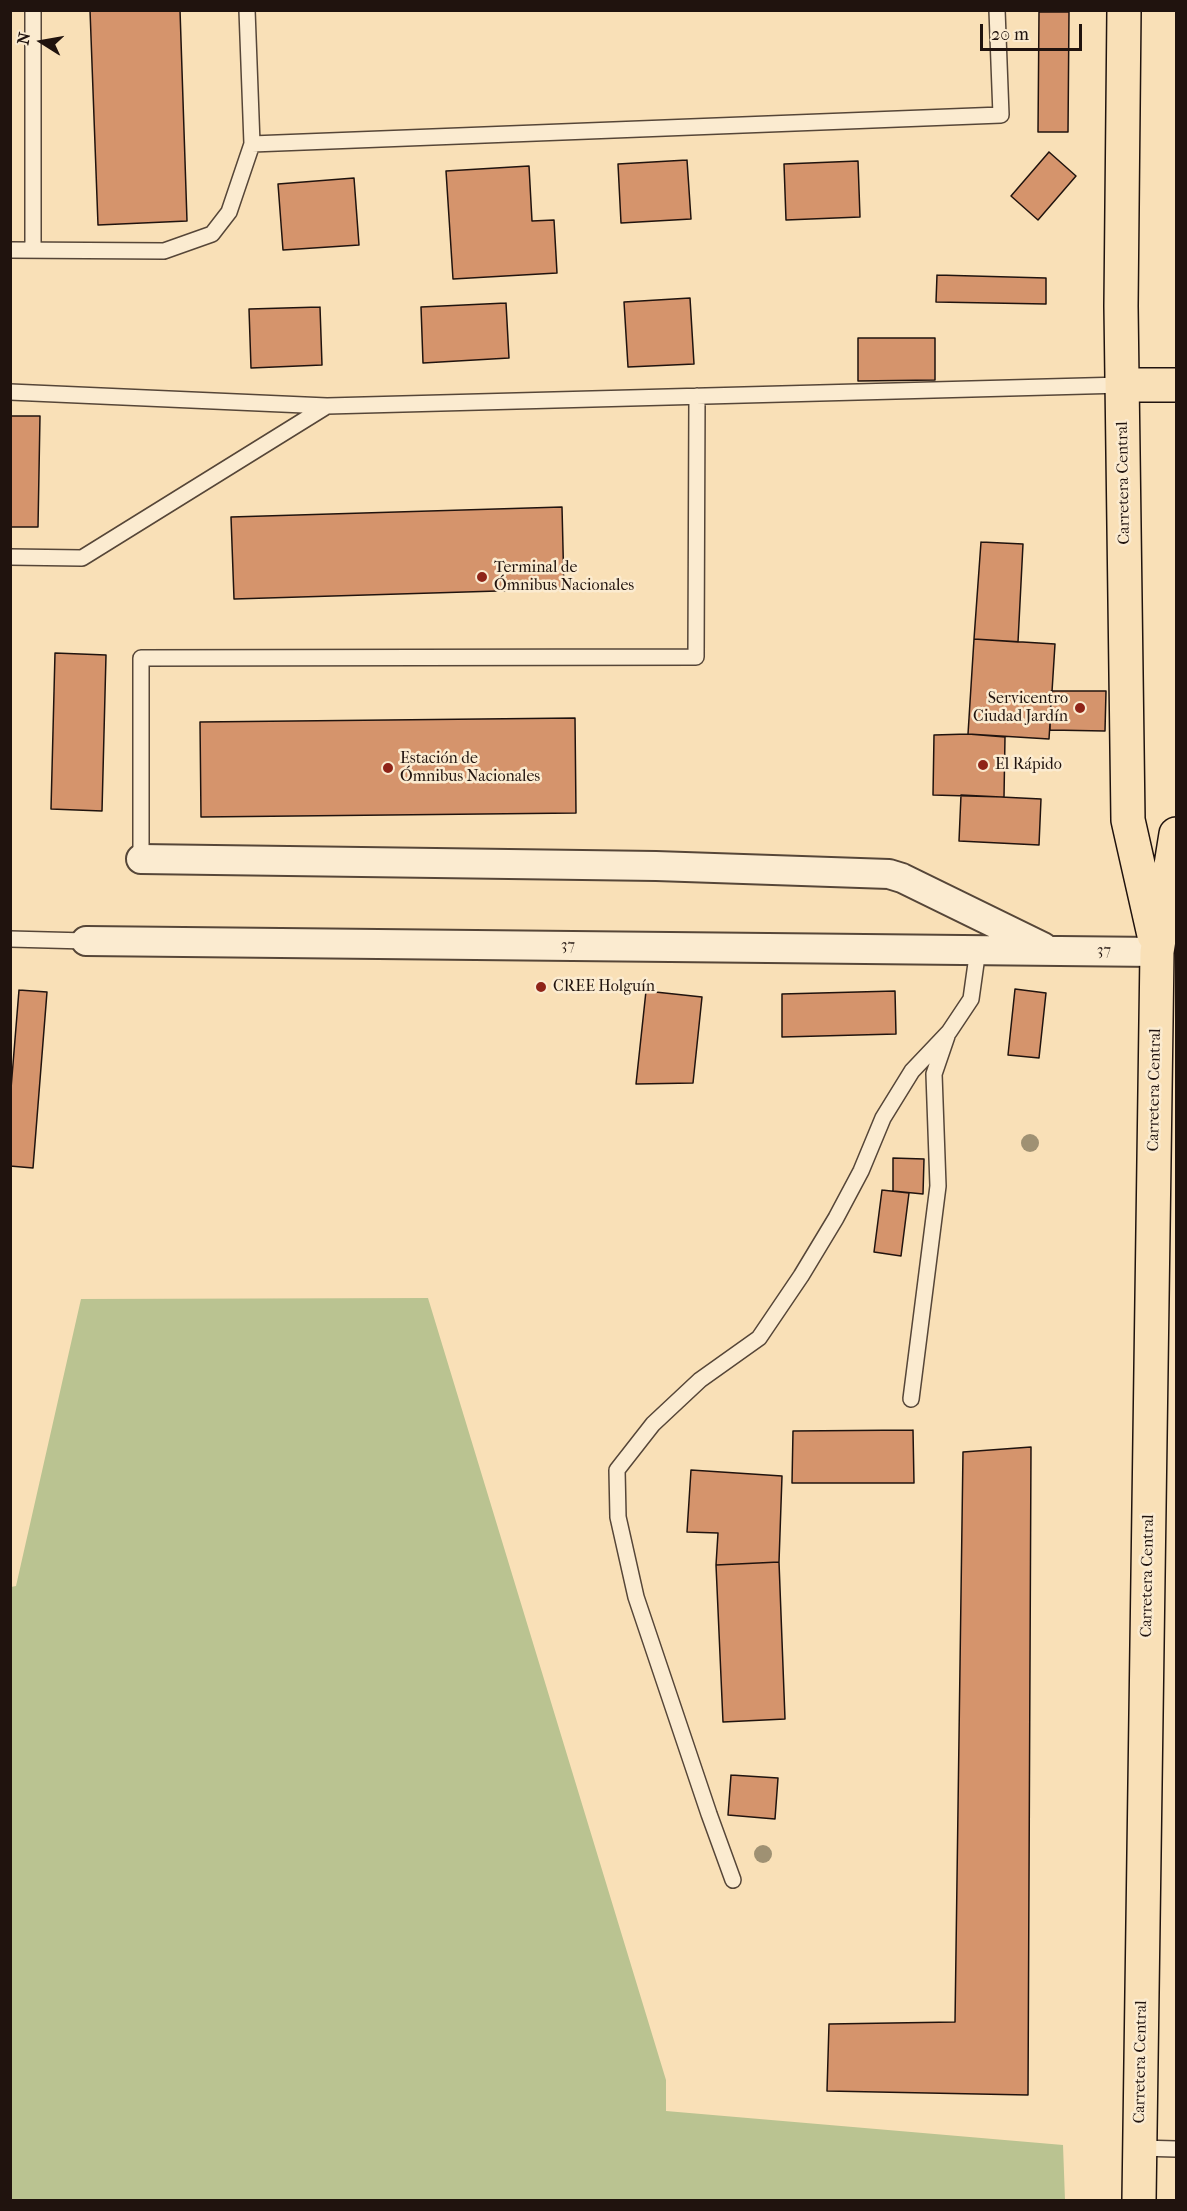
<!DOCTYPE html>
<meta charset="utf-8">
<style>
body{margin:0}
#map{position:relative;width:1187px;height:2211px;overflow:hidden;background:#f9e0b7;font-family:"IM FELL French Canon",serif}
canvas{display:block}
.frame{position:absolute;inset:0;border:12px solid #20130e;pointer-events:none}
.north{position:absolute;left:12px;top:12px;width:60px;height:60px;-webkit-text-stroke:4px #fbebd0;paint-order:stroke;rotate:281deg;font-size:16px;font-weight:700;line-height:24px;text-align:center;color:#20130e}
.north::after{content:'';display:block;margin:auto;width:21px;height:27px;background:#20130e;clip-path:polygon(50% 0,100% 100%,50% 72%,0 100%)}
.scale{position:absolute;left:980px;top:24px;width:102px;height:27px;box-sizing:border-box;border:3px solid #20130e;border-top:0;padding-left:8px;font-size:18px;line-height:21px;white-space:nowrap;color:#20130e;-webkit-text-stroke:4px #fbebd0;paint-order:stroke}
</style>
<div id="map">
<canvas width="1187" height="2211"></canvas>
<div class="frame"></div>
<div class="north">N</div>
<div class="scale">20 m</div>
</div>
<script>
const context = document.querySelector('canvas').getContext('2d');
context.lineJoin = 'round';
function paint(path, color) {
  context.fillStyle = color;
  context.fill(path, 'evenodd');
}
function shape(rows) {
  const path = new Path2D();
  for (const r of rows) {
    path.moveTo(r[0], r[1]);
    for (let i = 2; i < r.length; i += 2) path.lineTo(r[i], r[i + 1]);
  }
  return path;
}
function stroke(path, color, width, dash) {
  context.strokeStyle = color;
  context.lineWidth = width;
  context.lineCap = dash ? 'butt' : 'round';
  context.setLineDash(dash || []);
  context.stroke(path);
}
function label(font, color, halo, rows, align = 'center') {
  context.font = font + ' "IM FELL French Canon",serif';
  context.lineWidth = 5;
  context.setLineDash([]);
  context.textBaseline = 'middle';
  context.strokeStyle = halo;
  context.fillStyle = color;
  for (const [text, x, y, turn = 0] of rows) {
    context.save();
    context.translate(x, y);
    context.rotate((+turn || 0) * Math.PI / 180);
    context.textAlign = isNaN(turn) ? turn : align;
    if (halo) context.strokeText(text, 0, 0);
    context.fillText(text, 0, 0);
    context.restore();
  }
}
const green = shape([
 [428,1298,666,2080,666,2111,1063,2145,1065,2200,11,2200,11,1587,16,1586,81,1299]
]);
const building = shape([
 [90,10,180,10,187,221,98,225,90,10],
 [1039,12,1069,12,1068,132,1038,132,1039,12],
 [1049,152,1076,176,1038,220,1011,196,1049,152],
 [687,160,691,219,621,223,618,164,687,160],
 [858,161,860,217,786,220,784,164,858,161],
 [529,166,532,221,554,220,557,273,453,279,446,171,529,166],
 [354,178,359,245,283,250,278,184,354,178],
 [937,275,1046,278,1046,304,936,302,937,275],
 [690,298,694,364,628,367,624,302,690,298],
 [506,303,509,358,423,363,421,307,506,303],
 [320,307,322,365,251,368,249,309,320,307],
 [858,338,935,338,935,380,858,381,858,338],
 [10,416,40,416,38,527,10,527,10,416],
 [562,507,564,589,234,599,231,517,562,507],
 [981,542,1023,544,1018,642,974,639,981,542],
 [974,639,1055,644,1049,739,968,734,974,639],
 [55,653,106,655,102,811,51,809,55,653],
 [1051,691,1106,691,1105,731,1050,730,1051,691],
 [575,718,576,813,201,817,200,722,575,718],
 [968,734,1005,737,1004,797,933,795,934,735,968,734],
 [961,795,1041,799,1039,845,959,841,961,795],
 [1015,989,1046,993,1039,1058,1008,1055,1015,989],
 [19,990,47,992,33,1168,10,1166,10,1101,19,990],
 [646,991,702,997,693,1083,636,1084,646,991],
 [895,991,896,1034,782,1037,782,994,895,991],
 [893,1158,924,1159,923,1194,893,1191,893,1158],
 [882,1190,909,1193,901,1256,874,1252,882,1190],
 [913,1430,914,1483,792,1483,793,1431,913,1430],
 [1031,1447,1028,2095,827,2091,829,2024,955,2022,963,1452,1031,1447],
 [691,1470,782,1476,779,1562,716,1565,718,1533,687,1532,691,1470],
 [779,1562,785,1719,723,1722,716,1565,779,1562],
 [731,1775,778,1778,775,1819,728,1815,731,1775]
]);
const lane = shape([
 [247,10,252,144,1001,115,997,10],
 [10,250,164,251,212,234,229,212,252,144],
 [33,250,33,10],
 [10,392,327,406,1123,385],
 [10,557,82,558,327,406],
 [141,859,141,658,696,657,697,396],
 [10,939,86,941],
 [911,1399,938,1186,934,1074,947,1036],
 [733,1880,709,1814,636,1597,618,1517,617,1470,653,1424,700,1380,759,1338,801,1276,836,1218,861,1171,883,1118,912,1071,949,1032,971,999,978,949],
 [1139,2148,1176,2149]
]);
const street = shape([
 [141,859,656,866,889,874,902,878,1043,947],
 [86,941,1157,952]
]);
const primary = shape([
 [1124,10,1121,306,1128,820,1154,935],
 [1123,385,1176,385],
 [1139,2200,1157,952,1176,834]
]);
const trees = [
 [1030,1143],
 [763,1854]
];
const markers = [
 [482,577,6,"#8f2418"],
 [1080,708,6,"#8f2418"],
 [983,765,6,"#8f2418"],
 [388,768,6,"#8f2418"],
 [541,987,6,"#8f2418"]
];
const streetNames = [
 ["Carretera Central",1124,483,-91],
 ["37",568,946,1],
 ["37",1104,951,1],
 ["Carretera Central",1155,1090,-89],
 ["Carretera Central",1148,1576,-89],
 ["Carretera Central",1141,2062,-89]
];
const poiNames = [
 ["Terminal de",494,568],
 ["Ómnibus Nacionales",494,586],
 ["Servicentro",1068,699,"right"],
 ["Ciudad Jardín",1068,717,"right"],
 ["Estación de",400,759],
 ["Ómnibus Nacionales",400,777],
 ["El Rápido",995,765],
 ["CREE Holguín",553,987]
];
paint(green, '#bac391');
paint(building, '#d5946c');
stroke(building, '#20130e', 1.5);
stroke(lane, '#564638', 18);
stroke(street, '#564638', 32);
stroke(primary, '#20130e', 36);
stroke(lane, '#fbebd0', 15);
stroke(street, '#fbebd0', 28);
stroke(primary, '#f9e0b7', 33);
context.fillStyle = '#9f9173';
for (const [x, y] of trees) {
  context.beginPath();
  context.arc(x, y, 9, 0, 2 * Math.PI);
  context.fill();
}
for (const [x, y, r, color] of markers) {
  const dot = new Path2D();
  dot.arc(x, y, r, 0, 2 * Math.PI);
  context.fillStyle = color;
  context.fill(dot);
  stroke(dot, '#fbebd0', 2);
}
label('16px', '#20130e', '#fbebd0', streetNames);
label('16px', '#20130e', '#fbebd0', poiNames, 'left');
</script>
